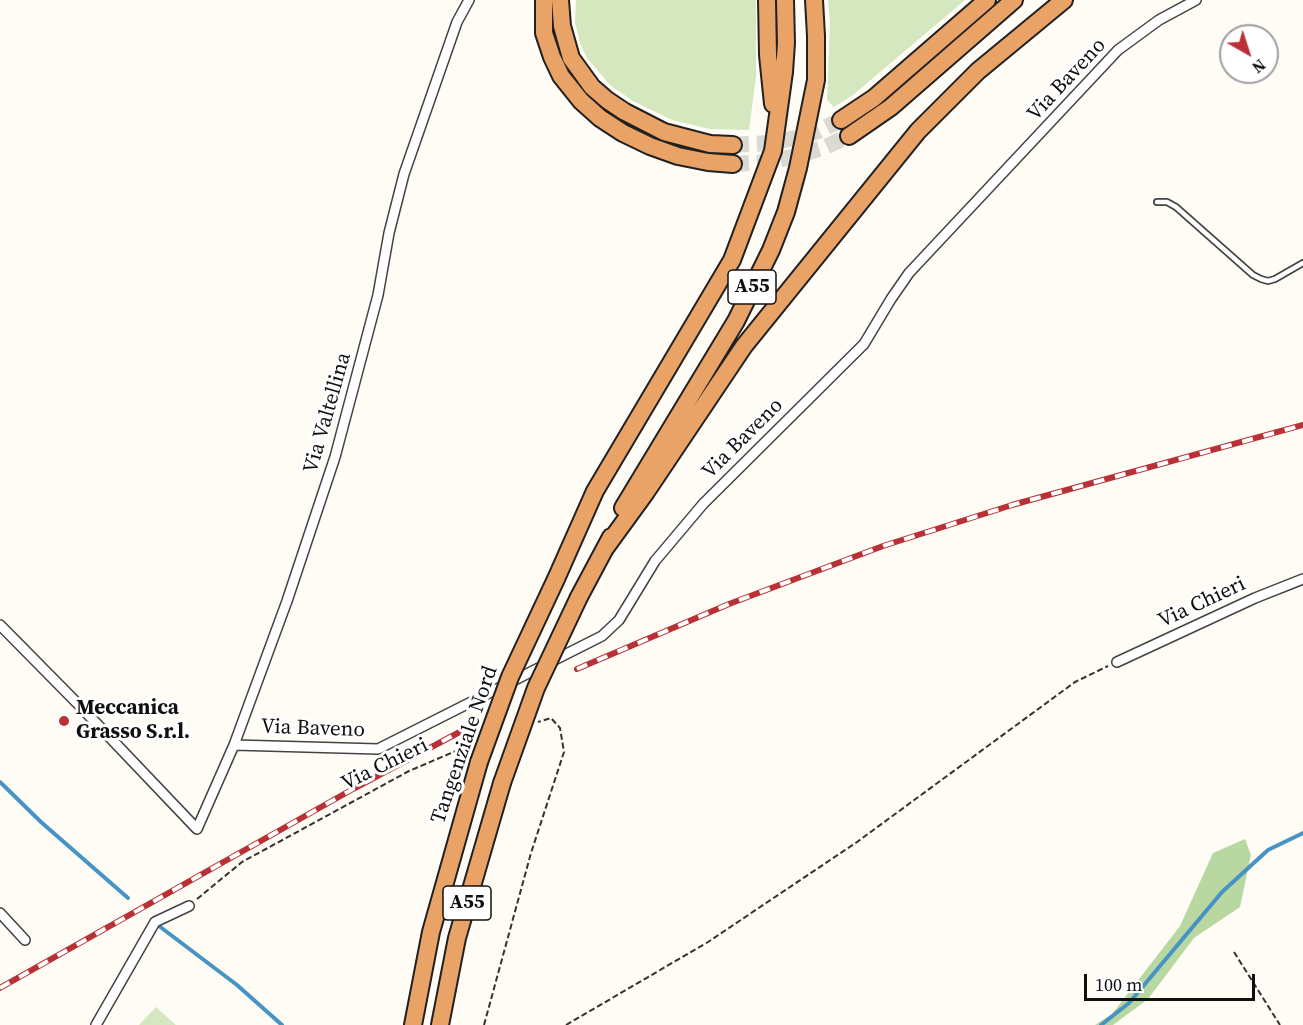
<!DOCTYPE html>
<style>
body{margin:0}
#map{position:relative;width:1303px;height:1025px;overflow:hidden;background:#fefcf5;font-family:"Source Serif 4",serif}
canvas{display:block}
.north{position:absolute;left:1219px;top:24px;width:60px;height:60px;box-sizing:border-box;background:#fff;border:2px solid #9f9f9f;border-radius:50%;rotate:141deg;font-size:16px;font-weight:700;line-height:24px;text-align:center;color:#101010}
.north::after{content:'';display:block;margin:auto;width:21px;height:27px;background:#b83137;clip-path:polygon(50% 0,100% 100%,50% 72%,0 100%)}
.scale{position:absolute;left:1084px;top:974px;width:171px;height:27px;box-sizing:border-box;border:3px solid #101010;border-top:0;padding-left:8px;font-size:18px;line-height:21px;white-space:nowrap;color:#101010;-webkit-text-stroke:4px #fff;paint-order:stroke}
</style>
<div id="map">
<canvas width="1303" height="1025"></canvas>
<div class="north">N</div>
<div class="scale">100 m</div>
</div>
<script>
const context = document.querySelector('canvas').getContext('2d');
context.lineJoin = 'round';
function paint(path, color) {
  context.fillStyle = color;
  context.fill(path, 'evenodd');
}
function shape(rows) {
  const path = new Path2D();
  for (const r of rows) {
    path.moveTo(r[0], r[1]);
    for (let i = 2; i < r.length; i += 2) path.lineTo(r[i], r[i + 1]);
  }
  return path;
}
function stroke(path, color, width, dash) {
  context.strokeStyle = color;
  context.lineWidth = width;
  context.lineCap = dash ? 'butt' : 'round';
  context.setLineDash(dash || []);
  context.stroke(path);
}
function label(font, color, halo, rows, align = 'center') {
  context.font = font + ' "Source Serif 4",serif';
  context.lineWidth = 6;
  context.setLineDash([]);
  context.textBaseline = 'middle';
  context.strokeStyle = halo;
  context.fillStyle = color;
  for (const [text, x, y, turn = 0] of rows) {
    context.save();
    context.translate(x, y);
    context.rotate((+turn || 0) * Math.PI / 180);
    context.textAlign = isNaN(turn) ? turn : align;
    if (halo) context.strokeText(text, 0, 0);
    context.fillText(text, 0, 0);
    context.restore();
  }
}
const green = shape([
 [576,0,756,0,756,77,749,130,710,129,672,120,633,101,610,85,587,58,580,43,575,22],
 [828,0,965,0,853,95,834,107,827,100,830,23],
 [156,1007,176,1025,139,1025]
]);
const forest = shape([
 [1245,839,1251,855,1240,907,1194,938,1148,999,1113,1025,1095,1025,1112,1014,1180,926,1213,853]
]);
const stream = shape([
 [0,782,41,822,128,898],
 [159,926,237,985,282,1025],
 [1101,1025,1129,1003,1222,892,1268,850,1303,833]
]);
const motorwayTunnel = shape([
 [733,145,769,143,795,138,818,131,841,120],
 [733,164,768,162,798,156,825,147,849,136]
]);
const path = shape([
 [197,899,242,862,409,771,470,745],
 [1234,952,1280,1025],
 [484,1025,531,853,564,752,560,728,551,718,538,722],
 [566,1025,708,942,857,842,1075,682,1108,666]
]);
const service = shape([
 [1157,202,1167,202,1176,207,1253,275,1261,279,1268,281,1275,279,1303,263]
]);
const minor = shape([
 [0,625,78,704,197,829,234,745,287,601,335,457,378,295,389,233,404,174,457,22,469,0],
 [1117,662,1255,598,1303,579],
 [234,745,378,749,602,636,619,620,655,561,703,504,864,344,891,299,909,273,1118,50,1159,20,1196,0],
 [0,913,25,940],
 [96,1025,155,922,189,906]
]);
const motorway = shape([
 [544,0,544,33,552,57,561,76,581,101,600,118,623,133,650,146,678,156,708,162,733,164],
 [560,0,562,26,571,58,592,87,607,100,625,112,664,132,710,144,733,145],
 [767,0,768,55,773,104],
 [841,120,874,98,987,0],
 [849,136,891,107,1014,0],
 [623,508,736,321,771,250,786,212,798,168,816,80,816,36,814,0],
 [606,547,646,492,744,346,918,131,978,71,1064,0],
 [556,579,595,491,732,260,773,151,784,72,786,43,785,0],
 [579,597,611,537],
 [413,1025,431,932,479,762],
 [440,1025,457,938,502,783]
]);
const rail = shape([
 [577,669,729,604,883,546,1012,505,1303,425],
 [0,988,353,789,469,727]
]);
const motorwayBridge = shape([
 [479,762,510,677,556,579],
 [502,783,536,688,579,597]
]);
const markers = [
 [64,721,6,"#b83137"]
];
const shields = [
 [752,287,48],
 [467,903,48]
];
const shieldNames = [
 ["A55",752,287],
 ["A55",467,903]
];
const streetNames = [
 ["Via Baveno",1067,80,-47],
 ["Via Valtellina",328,413,-74],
 ["Via Baveno",743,439,-45],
 ["Via Chieri",1202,603,-25],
 ["Via Baveno",313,729,2],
 ["Tangenziale Nord",465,745,-71],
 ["Via Chieri",385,765,-26]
];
const poiNames = [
 ["Meccanica",76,709],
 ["Grasso S.r.l.",76,733]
];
paint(green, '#d4e7bf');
paint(forest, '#b9d7a0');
stroke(stream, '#4893c5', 4);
stroke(motorwayTunnel, '#dad9d3', 16, [16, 8]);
stroke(service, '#434343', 8);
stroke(minor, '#434343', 12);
stroke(motorway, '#212121', 20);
stroke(path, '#323232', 2, [6, 3]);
stroke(service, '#fff', 4.5);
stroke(minor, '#fff', 9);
stroke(motorway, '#eaa367', 16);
stroke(rail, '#b83137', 6);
stroke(rail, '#fff', 4, [11]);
stroke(motorwayBridge, '#212121', 20, []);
stroke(motorwayBridge, '#eaa367', 16);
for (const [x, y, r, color] of markers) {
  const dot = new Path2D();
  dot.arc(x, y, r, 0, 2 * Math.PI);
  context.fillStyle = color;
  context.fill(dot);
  stroke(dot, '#fff', 2);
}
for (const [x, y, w] of shields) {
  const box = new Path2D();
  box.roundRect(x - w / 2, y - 17, w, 34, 4.5);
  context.fillStyle = '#fff';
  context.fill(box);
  stroke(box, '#101010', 1.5);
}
label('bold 20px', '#101010', null, shieldNames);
label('21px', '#101010', '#fff', streetNames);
label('bold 21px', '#101010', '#fff', poiNames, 'left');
</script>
